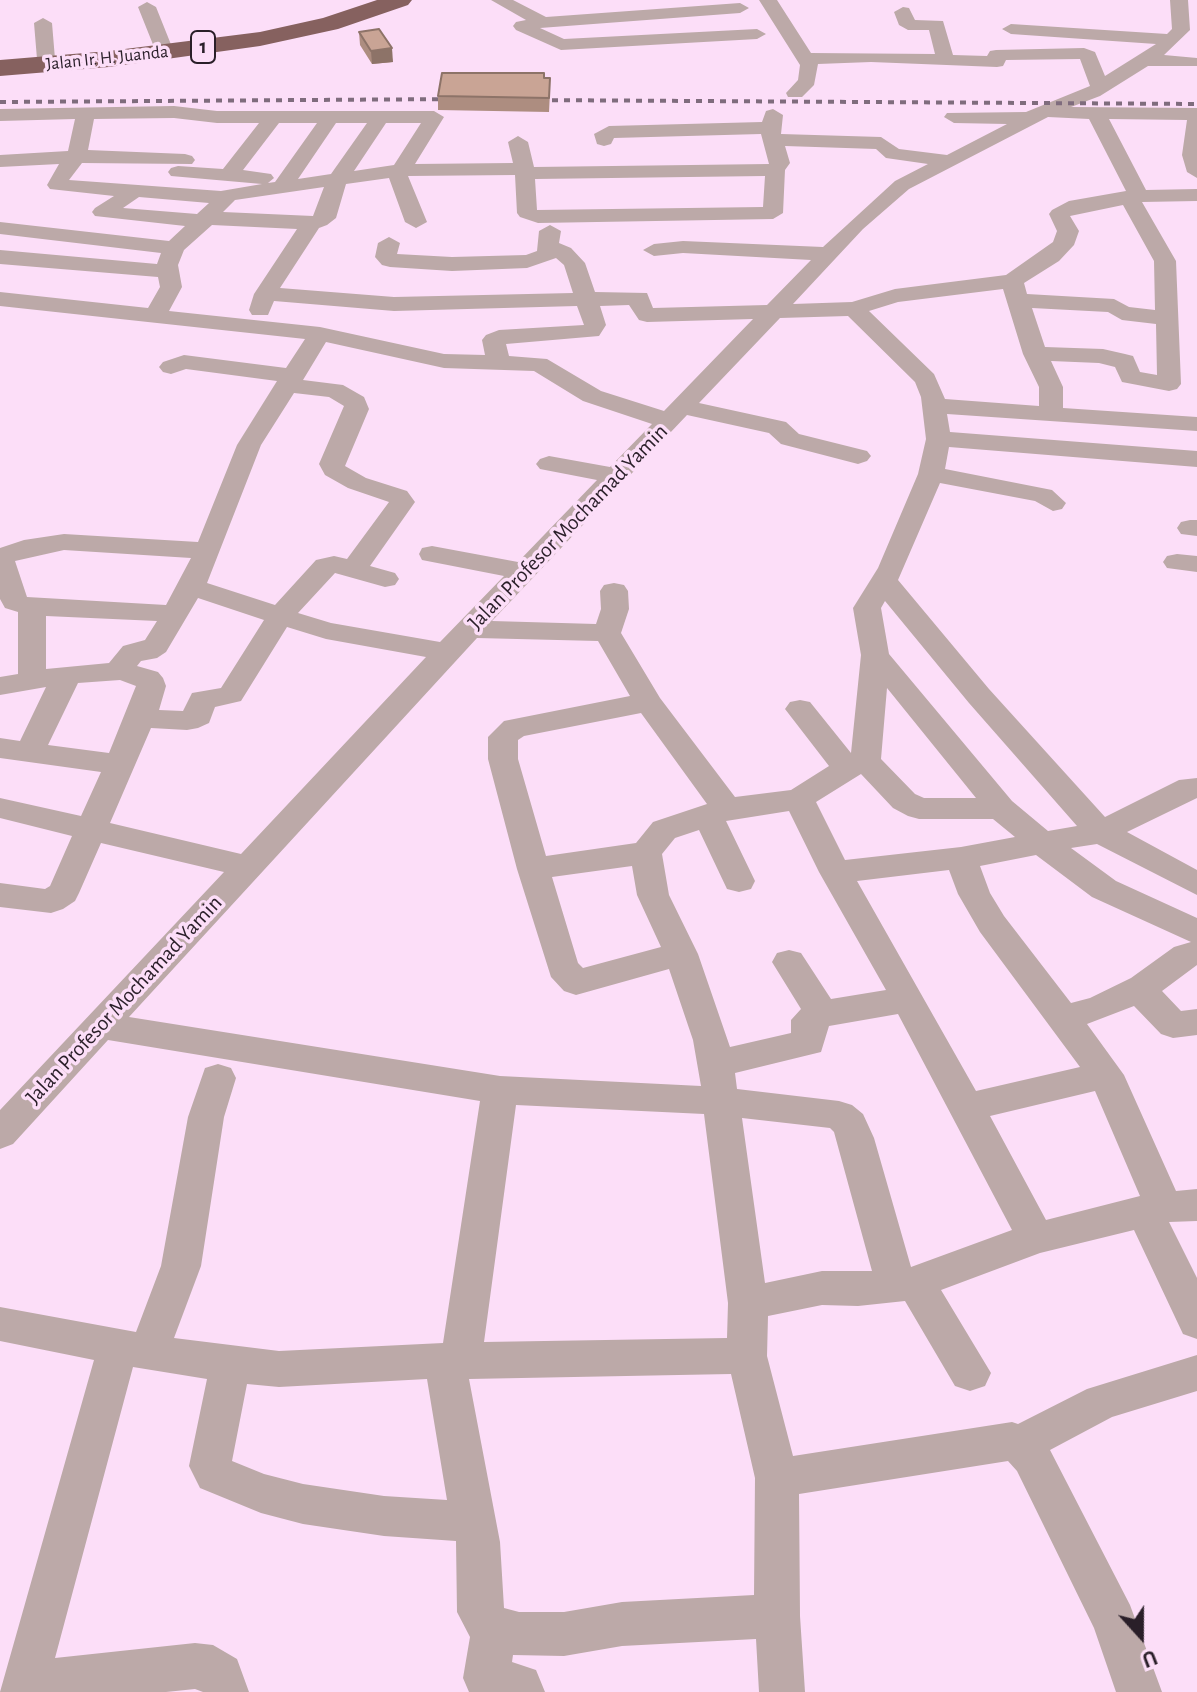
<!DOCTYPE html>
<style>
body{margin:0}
#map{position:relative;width:1197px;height:1692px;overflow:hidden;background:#fcdef8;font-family:"Alegreya Sans",sans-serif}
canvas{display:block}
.north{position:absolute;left:1101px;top:1596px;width:80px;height:80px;-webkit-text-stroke:6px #fcdef8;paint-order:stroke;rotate:159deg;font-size:22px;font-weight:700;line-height:32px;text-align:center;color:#2a1f29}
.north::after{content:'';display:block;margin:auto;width:28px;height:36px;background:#2a1f29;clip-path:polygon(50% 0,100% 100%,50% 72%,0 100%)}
</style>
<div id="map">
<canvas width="1197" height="1692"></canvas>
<div class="north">U</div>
</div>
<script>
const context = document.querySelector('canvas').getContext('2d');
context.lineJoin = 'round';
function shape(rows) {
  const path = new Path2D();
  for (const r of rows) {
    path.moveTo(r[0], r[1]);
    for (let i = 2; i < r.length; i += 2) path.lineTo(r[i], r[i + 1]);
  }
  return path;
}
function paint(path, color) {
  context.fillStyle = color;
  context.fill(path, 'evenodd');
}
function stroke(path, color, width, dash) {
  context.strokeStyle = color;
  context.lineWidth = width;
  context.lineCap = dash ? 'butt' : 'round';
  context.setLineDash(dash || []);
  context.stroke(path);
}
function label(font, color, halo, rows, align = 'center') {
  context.font = font + ' "Alegreya Sans",sans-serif';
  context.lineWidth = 7;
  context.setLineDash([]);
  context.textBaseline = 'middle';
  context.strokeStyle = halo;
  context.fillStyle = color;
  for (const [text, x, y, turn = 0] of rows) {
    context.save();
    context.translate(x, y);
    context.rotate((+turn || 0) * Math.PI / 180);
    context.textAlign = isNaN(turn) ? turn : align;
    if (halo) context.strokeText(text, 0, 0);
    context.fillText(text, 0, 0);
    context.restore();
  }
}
const minor = shape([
 [491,0,513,0,546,17,740,3,749,8,740,13,540,28,564,39,757,29,766,34,757,39,561,50,516,30,513,26,516,22,526,20,491,0],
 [759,0,777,0,811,53,935,54,929,30,908,30,899,25,894,12,903,7,909,8,915,20,943,21,953,55,987,56,990,51,996,50,1084,48,1095,52,1105,76,1156,44,1011,34,1002,29,1011,24,1167,34,1172,29,1170,0,1188,0,1190,30,1164,55,1197,58,1197,66,1148,66,1100,96,1071,107,1197,108,1197,178,1187,172,1182,155,1187,120,1109,119,1146,190,1197,189,1197,201,1142,202,1176,261,1181,384,1177,389,1169,391,1122,382,1115,367,1099,363,1051,361,1063,387,1063,408,1197,417,1197,431,947,414,950,432,1197,451,1197,467,949,447,945,469,1052,490,1066,503,1062,509,1053,511,1035,501,940,483,898,580,989,689,1105,817,1179,780,1197,778,1197,798,1127,832,1197,870,1197,895,1097,844,1071,848,1116,881,1197,918,1197,965,1162,991,1181,1011,1197,1009,1197,1035,1173,1038,1161,1034,1134,1006,1087,1024,1124,1075,1176,1191,1197,1189,1197,1221,1169,1222,1197,1278,1197,1339,1183,1334,1134,1230,1040,1253,941,1290,991,1373,985,1386,970,1391,955,1386,905,1301,858,1306,822,1305,768,1316,767,1356,793,1456,1012,1422,1018,1424,1087,1389,1197,1355,1197,1391,1112,1417,1050,1450,1130,1605,1162,1692,1116,1692,1094,1628,1017,1471,1008,1461,799,1494,800,1616,805,1692,759,1692,756,1639,622,1646,564,1656,513,1655,512,1662,536,1670,545,1692,469,1692,463,1678,470,1637,457,1612,456,1541,384,1536,303,1524,261,1513,200,1488,189,1466,207,1379,133,1367,55,1658,195,1643,213,1645,237,1659,249,1692,203,1692,195,1689,166,1692,0,1692,94,1360,0,1341,0,1307,136,1332,161,1266,188,1117,205,1068,218,1064,231,1068,236,1078,224,1117,201,1266,174,1338,279,1351,443,1343,480,1101,108,1040,13,1144,0,1149,0,1110,224,872,101,843,79,893,75,901,63,909,51,913,0,907,0,883,45,889,50,886,72,836,0,818,0,798,81,816,101,772,0,758,0,738,20,741,46,687,0,695,0,677,18,674,18,612,5,608,0,599,0,548,24,540,64,534,198,542,237,445,277,381,186,369,171,374,163,372,159,367,163,362,184,355,286,368,305,339,0,306,0,292,148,308,160,287,158,277,0,264,0,250,157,264,161,253,0,234,0,222,169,241,185,226,95,216,92,212,95,208,114,196,50,189,47,185,59,164,0,167,0,155,68,151,75,119,0,121,0,109,174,106,217,111,434,111,444,117,415,164,513,163,508,142,518,136,528,142,534,167,769,164,761,134,614,138,611,144,604,146,597,144,594,134,609,126,762,122,766,111,773,109,783,115,781,134,881,137,899,149,947,155,1007,124,954,123,944,117,947,113,1026,112,1090,86,1080,59,1006,60,1003,66,997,67,871,62,818,64,814,85,802,97,788,97,786,93,798,80,800,65,759,0],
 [1048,117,1089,119,1126,191,1069,201,1052,210,1049,214,1057,231,1053,242,1006,275,895,289,852,302,793,304,863,229,909,189,1048,117],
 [174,118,217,123,259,123,223,169,178,166,171,168,168,172,171,176,262,184,221,191,69,180,82,163,192,164,195,160,192,156,185,154,88,150,94,119,174,118],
 [279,123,317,123,275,182,268,183,274,178,271,174,243,170,279,123],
 [336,123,367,123,331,174,298,179,336,123],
 [386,123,421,123,394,165,354,171,386,123],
 [785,146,876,149,886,158,928,164,895,181,823,247,683,241,654,244,643,250,654,256,683,253,811,260,767,305,653,308,647,293,595,292,585,263,571,248,559,243,561,231,550,225,539,231,537,251,526,255,452,257,397,254,400,243,389,237,378,243,375,257,382,265,390,267,452,271,527,268,556,258,564,265,573,293,394,297,280,288,319,228,327,225,336,218,346,184,389,178,405,222,416,228,427,222,408,176,515,175,517,213,520,217,538,223,773,219,783,213,785,170,790,163,785,146],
 [765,176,763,207,537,210,535,179,765,176],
 [324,187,313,216,223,212,235,200,324,187],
 [139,197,209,203,197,214,123,208,139,197],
 [1123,205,1154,261,1155,310,1129,307,1114,299,1027,294,1024,283,1059,261,1074,245,1079,231,1070,216,1123,205],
 [212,225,297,229,254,294,249,310,252,315,268,315,274,301,394,311,577,306,584,325,499,330,486,335,482,340,485,355,444,354,320,327,169,311,182,287,178,265,184,250,212,225],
 [1003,289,1023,354,1039,387,1039,406,945,399,934,374,869,311,898,302,1003,289],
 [629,305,639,320,647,322,753,319,664,411,601,391,547,359,509,356,506,344,599,336,606,325,600,306,629,305],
 [1032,308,1108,312,1122,320,1156,324,1157,375,1140,372,1133,356,1125,354,1103,349,1045,347,1032,308],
 [848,316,915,382,921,397,926,439,918,474,878,568,853,608,861,655,851,753,810,702,800,700,790,702,785,709,829,766,791,790,735,797,660,698,621,633,629,609,628,591,624,585,614,583,604,585,600,591,601,609,596,624,492,621,687,415,769,433,781,444,858,464,867,461,871,456,867,451,799,434,786,422,699,403,780,318,848,316],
 [326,342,444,368,534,371,583,401,652,424,610,467,549,456,540,459,536,464,540,469,597,480,518,562,432,546,422,548,419,554,422,560,504,576,440,642,331,623,298,613,335,573,385,587,395,585,399,579,395,573,370,566,415,502,407,491,366,478,345,466,369,409,364,397,343,385,303,380,326,342],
 [294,393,329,397,344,406,319,464,325,475,348,488,389,502,347,559,334,556,316,560,275,605,207,583,261,445,294,393],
 [64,550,191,558,166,605,27,597,15,561,64,550],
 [198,598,264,620,221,688,192,693,183,711,159,710,166,686,163,678,158,672,137,666,141,661,157,658,166,652,198,598],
 [885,601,969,703,1077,826,1048,831,1012,801,889,654,881,608,885,601],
 [46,616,157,621,145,640,123,646,109,663,46,669,46,616],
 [287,627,326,639,426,657,241,854,110,823,151,728,187,730,198,728,209,723,215,707,241,701,287,627],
 [477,638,598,641,630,696,504,721,488,737,488,759,517,869,551,977,564,991,576,995,669,969,693,1040,701,1086,500,1076,129,1017,477,638],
 [120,680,136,686,109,753,48,745,78,683,120,680],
 [887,688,976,798,924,798,915,794,881,759,887,688],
 [641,713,707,804,653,822,636,843,546,856,518,759,518,740,524,736,641,713],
 [861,774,893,808,908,816,919,819,993,819,1015,837,961,847,845,860,816,802,861,774],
 [789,811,819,872,886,990,831,999,801,953,789,950,777,953,772,962,801,1009,791,1020,791,1033,730,1047,698,954,669,895,662,854,675,838,699,830,727,889,739,892,751,889,755,881,726,821,789,811],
 [1036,855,1092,897,1191,942,1174,947,1131,978,1090,998,1071,1003,1004,916,990,893,980,866,1036,855],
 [632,866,637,895,661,947,583,968,578,963,552,877,632,866],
 [949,870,958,894,980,932,1080,1067,976,1091,857,881,949,870],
 [898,1014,1012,1230,911,1267,874,1138,863,1114,852,1105,839,1101,737,1089,735,1073,821,1052,829,1026,898,1014],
 [1095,1091,1140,1196,1046,1220,990,1116,1095,1091],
 [516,1105,704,1114,728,1303,727,1338,484,1342,516,1105],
 [742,1118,830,1128,834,1132,872,1271,822,1271,765,1283,742,1118],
 [731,1374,755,1478,754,1595,622,1602,564,1612,519,1612,504,1608,500,1542,469,1379,731,1374],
 [427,1379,447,1500,384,1496,303,1484,264,1474,232,1461,247,1384,279,1387,427,1379],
 [147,2,156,7,172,47,169,51,163,52,154,47,138,7,147,2],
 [43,18,52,23,55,59,46,64,37,59,34,23,43,18],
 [1190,520,1197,520,1197,536,1181,534,1177,528,1181,522,1190,520],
 [1177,554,1197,556,1197,572,1167,568,1163,562,1167,556,1177,554]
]);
const highway = shape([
 [377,0,412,0,408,5,338,29,260,46,109,67,0,76,0,60,109,51,260,32,323,18,377,0]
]);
const rail = shape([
 [528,100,1197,104],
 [0,102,460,99]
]);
const wall = shape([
 [359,32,393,62,372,64,360,45],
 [544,78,550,92,549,112,438,110,438,96]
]);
const shadedWall = shape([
 [392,48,393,62,372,64,371,51]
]);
const building = shape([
 [379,29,392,48,371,51,359,32,379,29],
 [442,73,544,73,544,78,550,78,549,98,438,96,442,73]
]);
const farStreetnames = [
 ["Jalan Ir. H. Juanda",107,58,-6]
];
const shields = [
 [203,47,24]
];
const shieldNames = [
 ["1",203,47]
];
const streetNames = [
 ["Jalan Profesor Mochamad Yamin",568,527,-46],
 ["Jalan Profesor Mochamad Yamin",124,1000,-47]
];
paint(minor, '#bca9a8');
paint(highway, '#86615f');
stroke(rail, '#7f6c7d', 4, [6, 6]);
paint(wall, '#ad8d80');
paint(shadedWall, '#8d7368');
paint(building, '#c9a495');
stroke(building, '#8d7368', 2);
label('18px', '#2a1f29', '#fcdef8', farStreetnames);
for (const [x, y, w] of shields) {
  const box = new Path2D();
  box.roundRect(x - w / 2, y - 16, w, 32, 6);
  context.fillStyle = '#fcdef8';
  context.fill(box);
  stroke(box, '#2a1f29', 2);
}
label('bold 20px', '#2a1f29', null, shieldNames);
label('22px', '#2a1f29', '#fcdef8', streetNames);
</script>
